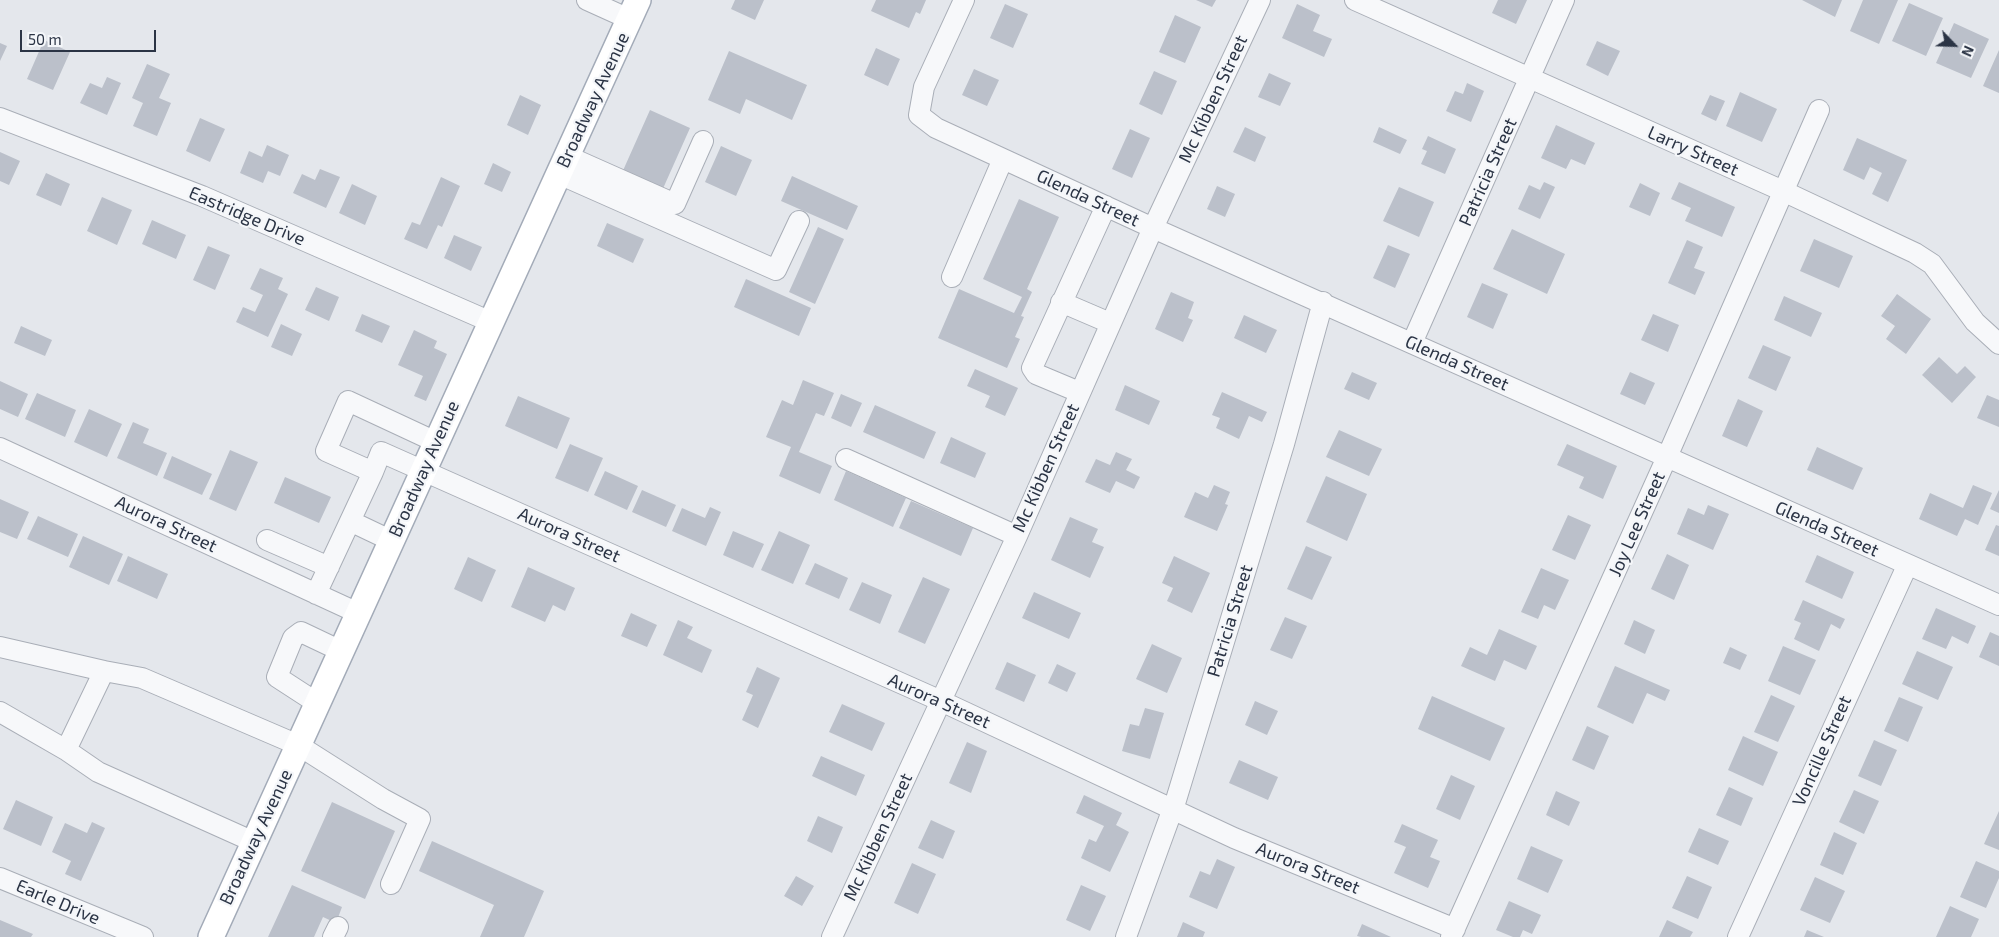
<!DOCTYPE html>
<style>
body{margin:0}
#map{position:relative;width:1999px;height:937px;overflow:hidden;background:#e4e7ec;font-family:"Exo 2",sans-serif}
canvas{display:block}
.north{position:absolute;left:1929px;top:20px;width:50px;height:50px;-webkit-text-stroke:4px #f4f6f9;paint-order:stroke;rotate:114deg;font-size:14px;font-weight:700;line-height:20px;text-align:center;color:#2b3445}
.north::after{content:'';display:block;margin:auto;width:18px;height:22px;background:#2b3445;clip-path:polygon(50% 0,100% 100%,50% 72%,0 100%)}
.scale{position:absolute;left:20px;top:30px;width:136px;height:22px;box-sizing:border-box;border:2px solid #2b3445;border-top:0;padding-left:6px;font-size:15px;line-height:18px;white-space:nowrap;color:#2b3445;-webkit-text-stroke:4px #f4f6f9;paint-order:stroke}
</style>
<div id="map">
<canvas width="1999" height="937"></canvas>
<div class="north">N</div>
<div class="scale">50 m</div>
</div>
<script>
const context = document.querySelector('canvas').getContext('2d');
context.lineJoin = 'round';
function paint(path, color) {
  context.fillStyle = color;
  context.fill(path, 'evenodd');
}
function shape(rows) {
  const path = new Path2D();
  for (const r of rows) {
    path.moveTo(r[0], r[1]);
    for (let i = 2; i < r.length; i += 2) path.lineTo(r[i], r[i + 1]);
  }
  return path;
}
function stroke(path, color, width, dash) {
  context.strokeStyle = color;
  context.lineWidth = width;
  context.lineCap = dash ? 'butt' : 'round';
  context.setLineDash(dash || []);
  context.stroke(path);
}
function label(font, color, halo, rows, align = 'center') {
  context.font = font + ' "Exo 2",sans-serif';
  context.lineWidth = 4.5;
  context.setLineDash([]);
  context.textBaseline = 'middle';
  context.strokeStyle = halo;
  context.fillStyle = color;
  for (const [text, x, y, turn = 0] of rows) {
    context.save();
    context.translate(x, y);
    context.rotate((+turn || 0) * Math.PI / 180);
    context.textAlign = isNaN(turn) ? turn : align;
    if (halo) context.strokeText(text, 0, 0);
    context.fillText(text, 0, 0);
    context.restore();
  }
}
const building = shape([
 [735,0,764,0,755,20,731,9],
 [876,0,926,0,920,14,916,12,909,28,871,11],
 [1196,0,1216,0,1212,7],
 [1498,0,1527,0,1516,24,1492,13],
 [1802,0,1842,0,1835,17],
 [1863,0,1898,0,1879,44,1850,31],
 [1909,3,1943,18,1926,56,1892,41],
 [1005,4,1028,14,1013,48,990,38],
 [1297,4,1320,15,1313,31,1332,39,1324,57,1282,38],
 [1175,15,1201,27,1185,63,1159,52],
 [1954,23,1989,39,1971,78,1936,63],
 [44,40,70,52,53,90,27,79],
 [1597,41,1620,51,1608,76,1586,65],
 [0,43,7,46,0,61],
 [876,48,900,59,888,86,864,75],
 [1999,50,1999,93,1983,86],
 [729,51,807,85,792,120,746,99,740,114,708,100],
 [147,64,170,74,159,98,171,103,157,136,133,126,143,103,132,98],
 [974,69,999,80,987,106,962,95],
 [1154,71,1177,81,1162,115,1139,104],
 [1269,73,1291,83,1280,106,1258,97],
 [107,77,121,83,107,115,80,103,90,83,102,88],
 [1467,83,1484,91,1471,122,1446,111,1455,91,1463,94],
 [1740,92,1777,109,1762,142,1726,126],
 [520,95,541,105,528,135,507,125],
 [1710,95,1725,101,1716,121,1701,114],
 [650,110,690,128,661,193,621,175],
 [200,118,225,129,210,162,186,151],
 [1556,125,1595,143,1585,165,1571,159,1566,169,1541,158],
 [1245,127,1266,137,1255,162,1233,152],
 [1379,127,1407,140,1400,154,1373,142],
 [1130,129,1150,138,1132,178,1112,169],
 [1428,136,1456,149,1445,174,1421,164,1427,151,1422,149],
 [1857,138,1907,160,1888,202,1872,194,1882,173,1870,167,1864,180,1843,170],
 [267,145,289,155,280,176,268,171,263,183,240,173,249,151,262,157],
 [721,146,752,160,736,196,705,182],
 [0,152,20,161,9,185,0,181],
 [493,163,511,172,502,192,484,184],
 [320,169,340,177,326,208,293,193,302,174,315,180],
 [46,173,70,184,61,206,36,195],
 [792,176,858,206,847,230,781,201],
 [441,177,460,186,442,227,438,225,427,249,404,239,412,222,420,225],
 [1544,182,1555,187,1540,219,1518,209,1529,185,1540,190],
 [1679,182,1735,207,1722,237,1685,221,1691,208,1671,199],
 [1640,183,1660,193,1650,216,1629,207],
 [352,184,377,196,365,225,339,213],
 [1217,186,1235,194,1225,217,1207,209],
 [1399,187,1434,202,1419,237,1383,221],
 [102,197,132,210,117,245,87,231],
 [1019,199,1059,217,1027,289,1032,292,1021,316,1024,317,1015,337,1020,339,1007,368,938,338,959,289,1014,313,1022,297,983,279],
 [152,220,186,235,176,259,142,244],
 [607,223,644,239,633,263,597,246],
 [818,227,844,239,815,304,789,292],
 [1512,229,1565,254,1547,294,1493,269],
 [454,235,482,247,471,271,444,258],
 [1814,239,1853,256,1839,288,1800,271],
 [1687,240,1703,247,1694,268,1705,272,1695,295,1668,283],
 [1388,245,1410,254,1395,288,1373,278],
 [208,246,230,255,215,290,193,280],
 [260,268,283,278,278,289,288,294,268,337,236,322,243,307,255,312,263,295,250,289],
 [746,279,811,308,799,336,734,307],
 [1482,283,1508,294,1493,329,1467,317],
 [316,287,339,297,329,321,305,310],
 [1171,292,1194,302,1188,318,1193,320,1183,342,1155,329],
 [1897,294,1931,319,1906,354,1886,339,1895,326,1881,316],
 [1784,296,1822,313,1811,337,1774,320],
 [362,314,390,326,382,343,355,331],
 [1653,314,1679,325,1668,352,1641,340],
 [1244,315,1277,330,1266,353,1234,338],
 [281,324,302,334,292,356,271,347],
 [21,326,52,340,45,356,14,343],
 [414,330,437,341,434,348,447,354,426,401,414,396,423,376,398,365],
 [1763,345,1791,357,1776,391,1748,378],
 [1939,357,1957,374,1965,366,1976,377,1952,403,1922,375],
 [975,369,1018,388,1005,416,985,407,990,396,967,386],
 [1352,372,1377,383,1369,400,1344,389],
 [1630,372,1655,383,1645,405,1620,394],
 [803,380,834,393,824,416,816,413,799,452,832,466,820,494,779,476,791,447,766,437,782,400,793,405],
 [0,381,28,394,18,417,0,409],
 [1125,385,1160,401,1149,425,1115,410],
 [1222,392,1267,412,1262,422,1249,416,1239,439,1216,428,1220,418,1212,415],
 [37,393,76,410,65,437,25,419],
 [841,394,862,403,851,427,831,418],
 [1987,395,1999,400,1999,427,1977,418],
 [518,396,570,418,557,449,505,426],
 [1738,399,1763,411,1747,447,1722,436],
 [875,405,936,432,924,459,863,432],
 [89,409,122,424,107,457,74,442],
 [133,422,149,429,143,443,167,453,157,476,117,458],
 [1339,430,1382,449,1369,476,1326,457],
 [951,437,986,453,975,478,940,463],
 [570,444,603,458,588,492,555,478],
 [1567,444,1617,466,1603,499,1579,488,1584,477,1557,465],
 [1817,447,1863,468,1853,490,1807,470],
 [230,450,258,462,236,511,209,499],
 [1116,452,1132,459,1126,470,1140,477,1134,489,1116,481,1110,493,1085,482,1096,459,1110,465],
 [172,456,212,474,202,495,163,478],
 [605,471,638,486,627,510,594,495],
 [846,471,906,498,893,527,834,500],
 [1326,476,1367,494,1347,541,1306,522],
 [285,477,331,497,319,523,274,503],
 [1214,485,1230,492,1225,504,1228,505,1217,531,1184,517,1195,492,1208,498],
 [1973,485,1992,493,1978,525,1965,519,1957,536,1919,519,1930,493,1963,508],
 [642,490,676,505,666,527,632,512],
 [1999,490,1999,513,1990,509],
 [0,499,29,512,17,539,0,532],
 [911,501,973,528,961,556,899,528],
 [1708,505,1729,514,1713,550,1677,534,1688,508,1704,515],
 [710,507,721,512,706,546,672,531,682,508,705,518],
 [1568,515,1591,525,1575,560,1552,550],
 [38,516,78,534,68,557,27,539],
 [1070,517,1098,529,1092,542,1104,547,1090,578,1051,560],
 [1996,525,1999,526,1999,556,1985,550],
 [733,531,764,544,753,568,723,555],
 [779,531,810,545,793,584,761,570],
 [83,536,123,554,109,585,69,567],
 [1306,546,1332,557,1312,600,1287,589],
 [1667,554,1689,565,1674,600,1651,589],
 [1817,555,1854,572,1842,599,1805,582],
 [128,556,168,574,157,599,117,581],
 [1174,556,1210,573,1192,613,1167,601,1173,588,1162,583],
 [468,557,496,570,482,602,454,589],
 [815,563,848,578,839,599,805,584],
 [528,567,575,588,565,611,553,605,545,622,511,607],
 [1541,568,1569,580,1555,610,1544,605,1538,619,1521,612],
 [923,577,950,589,925,644,898,632],
 [862,582,892,595,880,624,849,610],
 [1034,592,1081,613,1069,639,1022,618],
 [1803,600,1845,619,1840,629,1831,624,1819,651,1794,639,1801,623,1794,620],
 [1936,608,1976,626,1968,644,1952,636,1946,649,1922,639],
 [631,613,657,625,647,647,621,636],
 [1285,617,1307,626,1292,659,1270,650],
 [678,620,693,627,687,638,712,650,702,673,663,655],
 [1634,620,1655,630,1645,654,1624,644],
 [1499,629,1537,646,1526,670,1504,660,1495,681,1461,666,1470,647,1487,655],
 [1990,632,1999,636,1999,666,1979,657],
 [1152,644,1182,658,1167,693,1136,679],
 [1783,646,1816,660,1800,695,1768,681],
 [1730,647,1747,655,1740,670,1723,663],
 [1917,651,1953,667,1938,700,1902,684],
 [1007,662,1036,675,1024,702,995,689],
 [1057,664,1076,673,1067,692,1048,683],
 [1615,666,1670,690,1665,701,1647,693,1633,724,1597,707],
 [757,667,780,678,758,728,742,720,753,695,746,692],
 [1771,695,1795,706,1778,742,1754,732],
 [1432,696,1505,728,1490,761,1418,729],
 [1899,697,1923,707,1908,742,1884,731],
 [1255,701,1278,711,1267,735,1245,725],
 [842,704,885,723,872,751,829,732],
 [1145,708,1164,713,1150,759,1122,751,1130,724,1139,726],
 [1587,726,1609,736,1594,770,1572,760],
 [1743,736,1778,752,1763,786,1728,770],
 [1874,740,1897,750,1881,786,1858,776],
 [967,742,987,751,971,793,949,783],
 [821,756,865,775,856,796,812,776],
 [1239,760,1278,777,1268,800,1229,783],
 [1451,775,1475,786,1460,820,1436,809],
 [1729,787,1753,798,1741,826,1716,815],
 [1854,790,1879,801,1864,834,1839,822],
 [1556,791,1580,802,1569,826,1546,815],
 [1084,795,1122,813,1116,825,1129,832,1110,872,1081,858,1089,839,1096,842,1104,826,1076,813],
 [16,800,53,817,41,846,3,829],
 [332,802,395,831,365,899,301,871],
 [1999,811,1999,850,1984,844],
 [818,816,843,827,832,853,807,841],
 [931,820,955,831,943,859,918,848],
 [92,822,105,828,81,881,65,874,71,861,52,852,65,823,87,833],
 [1402,824,1438,840,1430,857,1440,861,1428,888,1394,873,1406,847,1394,842],
 [1699,828,1729,841,1718,865,1688,852],
 [1834,832,1857,843,1843,875,1820,865],
 [432,841,544,891,524,937,480,937,494,905,419,871],
 [1531,846,1563,860,1548,893,1517,879],
 [1217,859,1235,867,1217,909,1189,897,1200,871,1210,875],
 [1976,861,1999,871,1999,878,1986,908,1960,897],
 [912,863,936,874,918,914,894,903],
 [796,876,814,886,802,906,784,896],
 [1687,876,1712,887,1698,919,1672,908],
 [1815,877,1845,891,1830,923,1800,910],
 [292,885,342,907,336,923,323,917,314,937,268,937],
 [1081,885,1106,896,1090,931,1066,920],
 [1509,901,1541,915,1532,934,1523,930,1520,937,1513,937,1496,930],
 [1950,906,1979,919,1971,937,1936,937],
 [0,920,33,934,31,937,0,937],
 [1667,920,1693,932,1690,937,1659,937],
 [1183,922,1205,932,1203,937,1177,937],
 [1362,924,1391,937,1361,937,1357,936],
 [1807,930,1824,937,1804,937]
]);
const minor = shape([
 [587,0,629,19],
 [964,0,924,87,919,115,936,128,1153,228,1999,605],
 [1355,0,1783,191,1915,253,1932,264,1975,322,1999,344],
 [0,118,202,196,491,322],
 [567,156,675,204,703,141],
 [559,174,776,270,799,221],
 [952,277,1003,159],
 [1061,302,1110,323],
 [1412,343,1564,0],
 [1079,392,1036,374,1032,368,1106,206],
 [0,448,358,613],
 [846,459,1017,536],
 [373,472,381,452,941,701,1234,838,1455,929],
 [350,521,392,541],
 [267,540,329,567],
 [316,594,373,472,326,451,348,401,436,442],
 [0,647,104,671],
 [317,703,277,677,293,638,301,632,341,651],
 [0,712,66,750],
 [254,842,98,772,66,750,104,671,142,678,298,745,383,799,420,819,391,884],
 [0,878,143,937],
 [333,937,338,927],
 [832,937,1017,536,1153,228,1260,0],
 [1126,937,1176,800,1284,444,1323,302],
 [1451,937,1667,457,1819,110],
 [1738,937,1907,566]
]);
const major = shape([
 [211,937,638,0]
]);
const streetNames = [
 ["Mc Kibben Street",1213,99,-65],
 ["Broadway Avenue",593,100,-65],
 ["Larry Street",1693,151,24],
 ["Patricia Street",1488,172,-66],
 ["Glenda Street",1088,198,25],
 ["Eastridge Drive",247,216,23],
 ["Glenda Street",1457,363,24],
 ["Mc Kibben Street",1046,468,-66],
 ["Broadway Avenue",424,469,-66],
 ["Aurora Street",166,524,25],
 ["Joy Lee Street",1637,524,-66],
 ["Glenda Street",1827,529,24],
 ["Aurora Street",569,535,24],
 ["Patricia Street",1230,621,-73],
 ["Aurora Street",939,701,24],
 ["Voncille Street",1822,751,-66],
 ["Broadway Avenue",256,837,-65],
 ["Mc Kibben Street",878,837,-65],
 ["Aurora Street",1308,868,22],
 ["Earle Drive",58,902,23]
];
paint(building, '#bbc0ca');
stroke(minor, '#a9aeb7', 22);
stroke(major, '#a3abb8', 28);
stroke(minor, '#f7f8fa', 20);
stroke(major, '#fff', 25);
label('18px', '#2b3445', '#f4f6f9', streetNames);
</script>
